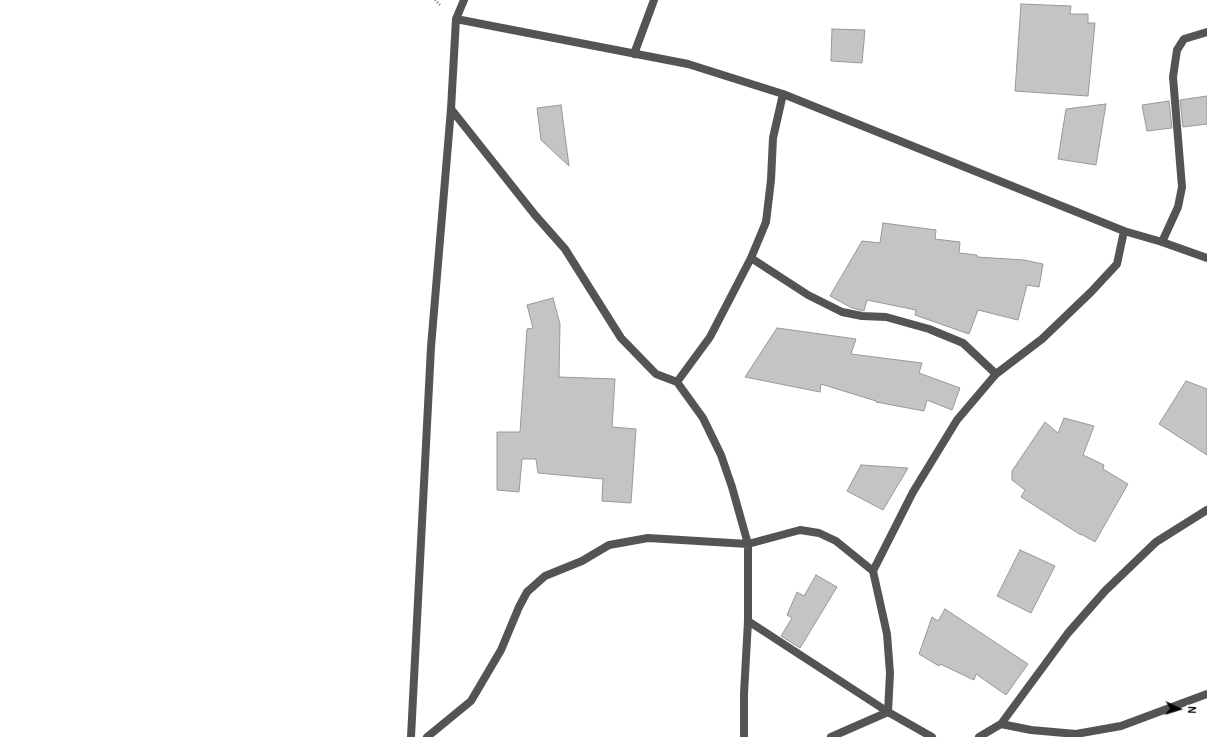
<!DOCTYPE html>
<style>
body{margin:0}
#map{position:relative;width:1207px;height:737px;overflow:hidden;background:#fff;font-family:Karla,sans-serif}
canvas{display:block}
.north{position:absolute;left:1159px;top:689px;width:40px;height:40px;-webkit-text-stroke:3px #fff;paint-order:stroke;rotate:94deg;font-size:11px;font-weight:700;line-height:16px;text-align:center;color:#000}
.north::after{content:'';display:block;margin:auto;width:14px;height:18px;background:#000;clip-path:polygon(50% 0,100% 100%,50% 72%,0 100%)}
</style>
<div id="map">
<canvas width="1207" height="737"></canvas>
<div class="north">N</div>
</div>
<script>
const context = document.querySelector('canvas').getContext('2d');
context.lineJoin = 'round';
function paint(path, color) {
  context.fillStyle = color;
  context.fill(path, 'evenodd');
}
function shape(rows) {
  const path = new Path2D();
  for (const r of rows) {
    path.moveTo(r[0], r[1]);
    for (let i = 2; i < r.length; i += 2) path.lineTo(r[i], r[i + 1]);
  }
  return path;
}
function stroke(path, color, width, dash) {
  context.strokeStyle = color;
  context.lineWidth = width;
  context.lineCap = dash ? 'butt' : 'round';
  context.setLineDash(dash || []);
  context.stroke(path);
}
const building = shape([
 [1021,4,1071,6,1070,14,1088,14,1088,23,1095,23,1088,96,1015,91,1021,4],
 [832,29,865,30,862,63,831,61,832,29],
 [1207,96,1207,124,1183,127,1180,100,1207,96],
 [1169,101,1172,128,1147,131,1142,105,1169,101],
 [1106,104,1096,165,1058,159,1066,109,1106,104],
 [561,105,569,166,541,140,537,108,561,105],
 [883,223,936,230,935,239,960,242,959,253,977,255,977,257,1024,260,1043,264,1039,287,1027,285,1018,320,978,310,969,334,915,315,916,310,867,300,864,311,852,308,830,296,862,241,880,243,883,223],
 [553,298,560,324,559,377,615,379,612,427,636,429,631,503,602,501,603,479,538,473,536,459,522,459,519,492,497,490,497,432,520,432,527,329,533,328,527,305,553,298],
 [777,328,856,339,851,354,922,363,919,373,960,388,952,410,927,400,924,411,876,402,876,401,821,384,820,392,745,377,777,328],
 [1186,381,1207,389,1207,455,1159,424,1186,381],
 [1064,418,1094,426,1083,455,1104,465,1103,469,1128,484,1095,542,1081,534,1081,535,1021,497,1025,490,1012,480,1012,471,1045,422,1058,433,1064,418],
 [861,465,908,468,883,510,847,491,861,465],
 [1020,550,1055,566,1031,613,997,596,1020,550],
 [816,575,837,587,800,648,781,636,792,618,787,615,797,592,804,596,816,575],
 [945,609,1028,664,1006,695,976,674,974,680,940,664,939,666,919,654,932,617,938,621,945,609]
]);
const path = shape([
 [435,0,440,5]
]);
const street = shape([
 [456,19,688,64,783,94,1124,231,1162,242,1207,258],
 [634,54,654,0],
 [451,109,535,215,565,249,621,338,656,374,677,382,703,418,721,455,732,487,748,544,748,621,744,694,744,737],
 [1162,242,1178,207,1182,187,1173,77,1177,50,1184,39,1207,32],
 [751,258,808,295,842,312,862,316,886,317,929,329,963,343,996,374],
 [677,382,710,337,751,258,766,222,771,180,773,138,783,94],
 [748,621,888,712,932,737],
 [1001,724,1068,633,1105,591,1156,542,1207,510],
 [411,737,431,347,451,109,456,19,464,0],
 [427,737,471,701,501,650,519,607,527,592,545,576,582,561,609,545,648,538,748,544,800,530,819,533,836,541,873,571],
 [831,737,888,712,890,673,887,634,873,571,913,492,957,420,996,374,1042,339,1091,292,1117,264,1124,231],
 [979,737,1001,724,1031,730,1076,734,1121,726,1207,694]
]);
paint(building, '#c4c4c4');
stroke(building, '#989898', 1);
stroke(path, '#767676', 2.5, [1, 2]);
stroke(street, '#545454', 8);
</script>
